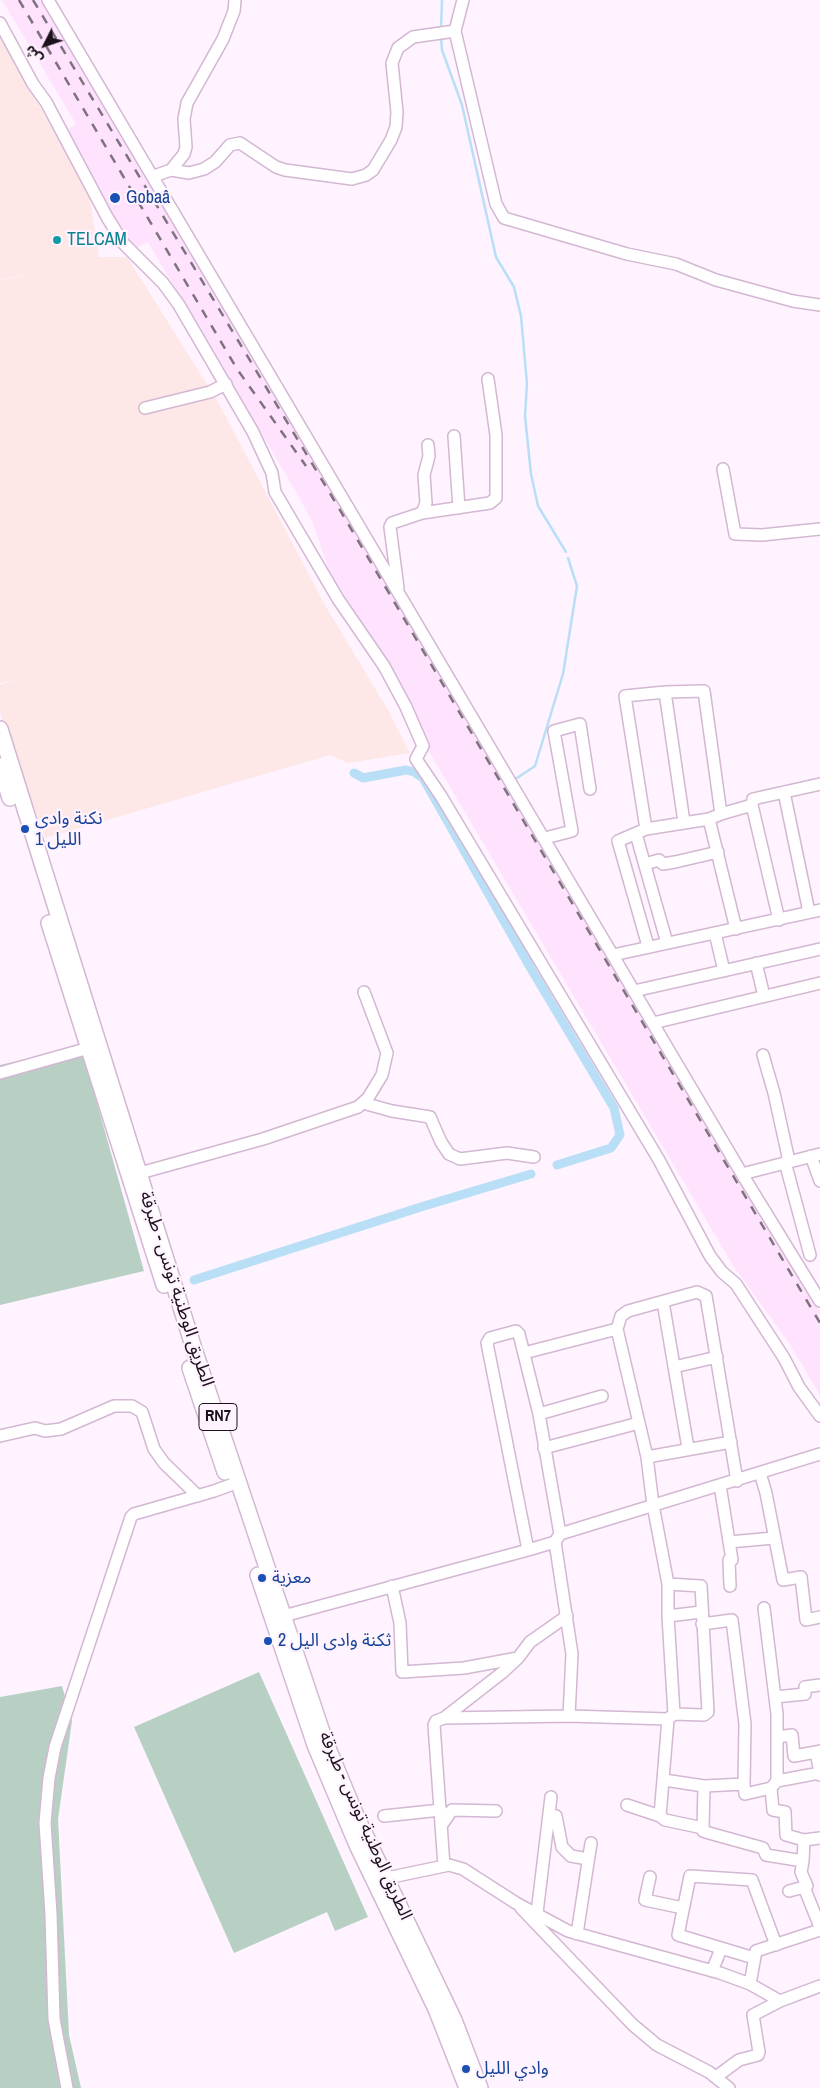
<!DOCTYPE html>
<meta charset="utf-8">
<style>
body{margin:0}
#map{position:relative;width:820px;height:2088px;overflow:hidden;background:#fef3fe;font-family:"Archivo Narrow","Noto Sans Arabic",sans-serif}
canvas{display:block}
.north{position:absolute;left:20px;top:20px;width:50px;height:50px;-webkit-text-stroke:4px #fef3fe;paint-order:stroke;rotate:229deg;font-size:14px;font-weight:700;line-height:20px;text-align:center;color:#1c121c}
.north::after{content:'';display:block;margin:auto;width:18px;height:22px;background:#1c121c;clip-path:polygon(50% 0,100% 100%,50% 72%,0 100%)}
</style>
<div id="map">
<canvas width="820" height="2088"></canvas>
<div class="north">ش</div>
</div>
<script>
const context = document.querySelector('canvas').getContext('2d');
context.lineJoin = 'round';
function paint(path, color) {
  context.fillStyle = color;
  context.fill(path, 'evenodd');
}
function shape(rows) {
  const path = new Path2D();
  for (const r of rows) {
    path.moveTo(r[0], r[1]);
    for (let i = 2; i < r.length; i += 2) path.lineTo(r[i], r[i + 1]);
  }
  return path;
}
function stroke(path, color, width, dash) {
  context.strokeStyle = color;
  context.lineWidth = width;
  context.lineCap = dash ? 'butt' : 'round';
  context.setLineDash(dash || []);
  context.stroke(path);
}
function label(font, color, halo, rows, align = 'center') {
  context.font = font + ' "Archivo Narrow","Noto Sans Arabic",sans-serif';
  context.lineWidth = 4.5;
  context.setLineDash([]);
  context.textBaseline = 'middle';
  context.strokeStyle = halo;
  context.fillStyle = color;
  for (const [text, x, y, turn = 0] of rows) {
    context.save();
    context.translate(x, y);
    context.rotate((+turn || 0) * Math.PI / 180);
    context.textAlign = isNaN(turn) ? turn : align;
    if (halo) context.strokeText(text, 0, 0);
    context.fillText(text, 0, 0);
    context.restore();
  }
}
const built = shape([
 [2,0,41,0,820,1312,820,1395,789,1343,734,1267,427,748,334,586,314,526,298,495,148,242,132,250,64,132,76,124]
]);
const industrial = shape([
 [0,36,89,194,99,257,127,257,217,400,326,607,388,710,410,753,348,763,330,755,45,838,0,713,0,685,15,680,0,683,0,281,39,271,0,280]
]);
const green = shape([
 [81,1046,144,1271,0,1305,0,1065],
 [259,1672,368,1917,335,1931,327,1912,234,1953,134,1727],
 [62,1686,72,1721,58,1819,69,2035,81,2088,0,2088,0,1697]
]);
const stream = shape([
 [441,29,442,0],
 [441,37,442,50,462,105,496,257,514,287,521,316,527,384,525,416,531,474,538,506,566,552],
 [517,778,535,766,563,674,577,586,568,558]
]);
const canal = shape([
 [354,773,363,778,406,770,414,772,423,778,530,967,614,1108,620,1135,611,1148,557,1165],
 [194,1280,424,1206,531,1174]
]);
const minor = shape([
 [48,0,742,1174,820,1301],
 [463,0,455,31,496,204,504,218,627,254,676,264,716,280,793,301,820,305],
 [0,23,33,84,46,102,107,217,123,243,163,283,179,305,253,432,272,473,275,492,338,599,384,666,406,707,423,746,416,759,441,796,659,1160,710,1256,722,1272,736,1284,784,1358,799,1387,820,1416],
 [171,170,189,173,204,169,215,162,230,145,240,143,276,167,285,170,352,179,366,175,373,170,391,140,396,127,397,112,392,63,398,48,413,37,455,31],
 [154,176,171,170,184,154,186,147,184,119,187,103,223,39,234,11,235,0],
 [145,408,210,392,226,384],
 [454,436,459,508],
 [723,469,735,534,762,535,820,529],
 [422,513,426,503,424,475,429,456,428,445],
 [398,588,390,527,392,523,422,513,490,503,496,498,496,435,488,379],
 [665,692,684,822],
 [784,792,809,912],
 [721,814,752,805],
 [709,819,736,929],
 [646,829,625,696,665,692,704,691,721,814,709,819,646,829,618,841,648,946],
 [636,834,667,943],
 [545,838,572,831,554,731,580,724,590,789],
 [645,864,659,860,663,864,675,862,718,852],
 [779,920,752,805,753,799,820,784],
 [715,933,724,971],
 [613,955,820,910],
 [756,963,764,996],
 [634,991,820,949],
 [653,1023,820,983],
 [763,1055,774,1093,789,1161],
 [0,1073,89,1048],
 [363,1103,392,1111,430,1117,441,1142,449,1154,460,1159,507,1153,534,1157],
 [811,1156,820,1181],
 [785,1162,810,1255],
 [140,1173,263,1139,358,1107,368,1098,382,1075,387,1053,364,992],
 [742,1174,820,1154],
 [663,1302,688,1448],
 [524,1353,617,1329],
 [674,1367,717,1357],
 [539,1414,602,1396],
 [0,1436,35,1428,45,1431,61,1429,114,1406,132,1406,142,1412,154,1449,164,1463,198,1496],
 [544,1448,639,1423],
 [647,1457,731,1442],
 [760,1473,766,1493,783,1580,801,1577,806,1620,820,1617],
 [720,1485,732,1560,729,1560,730,1586],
 [729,1542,774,1538],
 [528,1550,487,1343,490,1338,516,1331,519,1334,539,1414,560,1534],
 [392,1586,400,1623,402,1672,464,1668,518,1658],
 [668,1616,668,1584],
 [276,1618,528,1550,555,1542,560,1534,820,1454],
 [702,1624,732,1620,745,1724,744,1784],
 [775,1697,805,1694,805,1687,820,1685],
 [674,1714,704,1715,708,1712,701,1586,668,1584,653,1505,647,1457,617,1329,621,1316,628,1311,697,1292,706,1296,737,1481],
 [569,1716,668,1719],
 [444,1718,503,1672,518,1658,530,1642,567,1616],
 [777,1737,792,1735,794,1756,816,1752],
 [820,1773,816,1752,820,1751],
 [664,1780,704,1786,744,1784,745,1794,771,1788,777,1781,777,1714,764,1608],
 [777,1781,820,1773,820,1775],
 [771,1788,773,1810,785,1812,786,1835,804,1840],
 [627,1805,660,1816,668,1719,674,1714,668,1616,701,1612],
 [549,1814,556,1816,562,1847,571,1856,588,1859],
 [384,1816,441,1810],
 [660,1816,665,1820,703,1828,703,1831,709,1833,763,1848,766,1855,803,1861,804,1840,820,1838],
 [441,1826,452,1810,496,1811],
 [703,1828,704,1786],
 [803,1861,801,1872,807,1886,804,1887,820,1927],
 [444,1866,434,1725,436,1721,444,1718,569,1716,572,1654,555,1542],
 [650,1877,645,1900,683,1908],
 [387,1878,449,1865,463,1869,516,1903,568,1931,720,1973,750,1984,780,2001,820,1986],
 [789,1891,804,1887],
 [521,1908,633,2025,657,2045,709,2072,729,2088],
 [537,1913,551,1797],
 [577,1934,591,1843],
 [754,1958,678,1935,690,1876,752,1880,776,1945],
 [712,1971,721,1949],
 [750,1984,756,1951,820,1930],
 [716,2077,739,2060,758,2055,759,2052,753,2015,780,2001],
 [67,2088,54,2019,51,1914,45,1823,49,1778,55,1747,131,1517,134,1514,214,1491,239,1482]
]);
const major = shape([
 [0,729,195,1352,325,1741,357,1818,454,2020,480,2088],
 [0,766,10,798],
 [49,923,164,1285],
 [190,1368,225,1472],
 [258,1575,315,1745,357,1845,436,2009,467,2088]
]);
const rail = shape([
 [19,0,237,369,306,466],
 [33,0,331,495,820,1323]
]);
const markers = [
 [115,198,6,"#1a4fb4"],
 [57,240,5,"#0f9aa8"],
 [25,829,5,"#1a4fb4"],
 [262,1578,5,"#1a4fb4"],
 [268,1641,5,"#1a4fb4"],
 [466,2069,5,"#1a4fb4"]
];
const shields = [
 [218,1417,38]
];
const shieldNames = [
 ["RN7",218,1417]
];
const transitNames = [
 ["Gobaâ",126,198],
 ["نكنة وادى",35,819],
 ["الليل 1",35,840],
 ["معزية",272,1578],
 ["ثكنة وادى اليل 2",278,1641],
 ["وادي الليل",476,2069]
];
const cultureNames = [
 ["TELCAM",67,240]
];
const streetNames = [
 ["الطريق الوطنية تونس - طبرقة",176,1289,72],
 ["الطريق الوطنية تونس - طبرقة",365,1826,66]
];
paint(built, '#fee2fe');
paint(industrial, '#fde7e7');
paint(green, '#b7d0c3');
stroke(stream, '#b9dff7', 2.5);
stroke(canal, '#b9dff7', 9);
stroke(minor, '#d3b7d3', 14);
stroke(major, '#d3b7d3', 18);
stroke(minor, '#fff', 11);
stroke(major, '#fff', 15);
stroke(rail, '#7d727d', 2.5, [9, 9]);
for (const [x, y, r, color] of markers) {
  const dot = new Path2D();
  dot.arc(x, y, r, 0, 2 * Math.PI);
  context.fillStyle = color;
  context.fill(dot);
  stroke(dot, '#fef3fe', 2);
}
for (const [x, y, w] of shields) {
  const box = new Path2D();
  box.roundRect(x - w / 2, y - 13.5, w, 27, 4);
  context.fillStyle = '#fef3fe';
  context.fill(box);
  stroke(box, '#1c121c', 1);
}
label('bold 16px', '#1c121c', null, shieldNames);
label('18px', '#164399', '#fef3fe', transitNames, 'left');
label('18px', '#0d838f', '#fef3fe', cultureNames, 'left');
label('18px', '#1c121c', '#fef3fe', streetNames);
</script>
